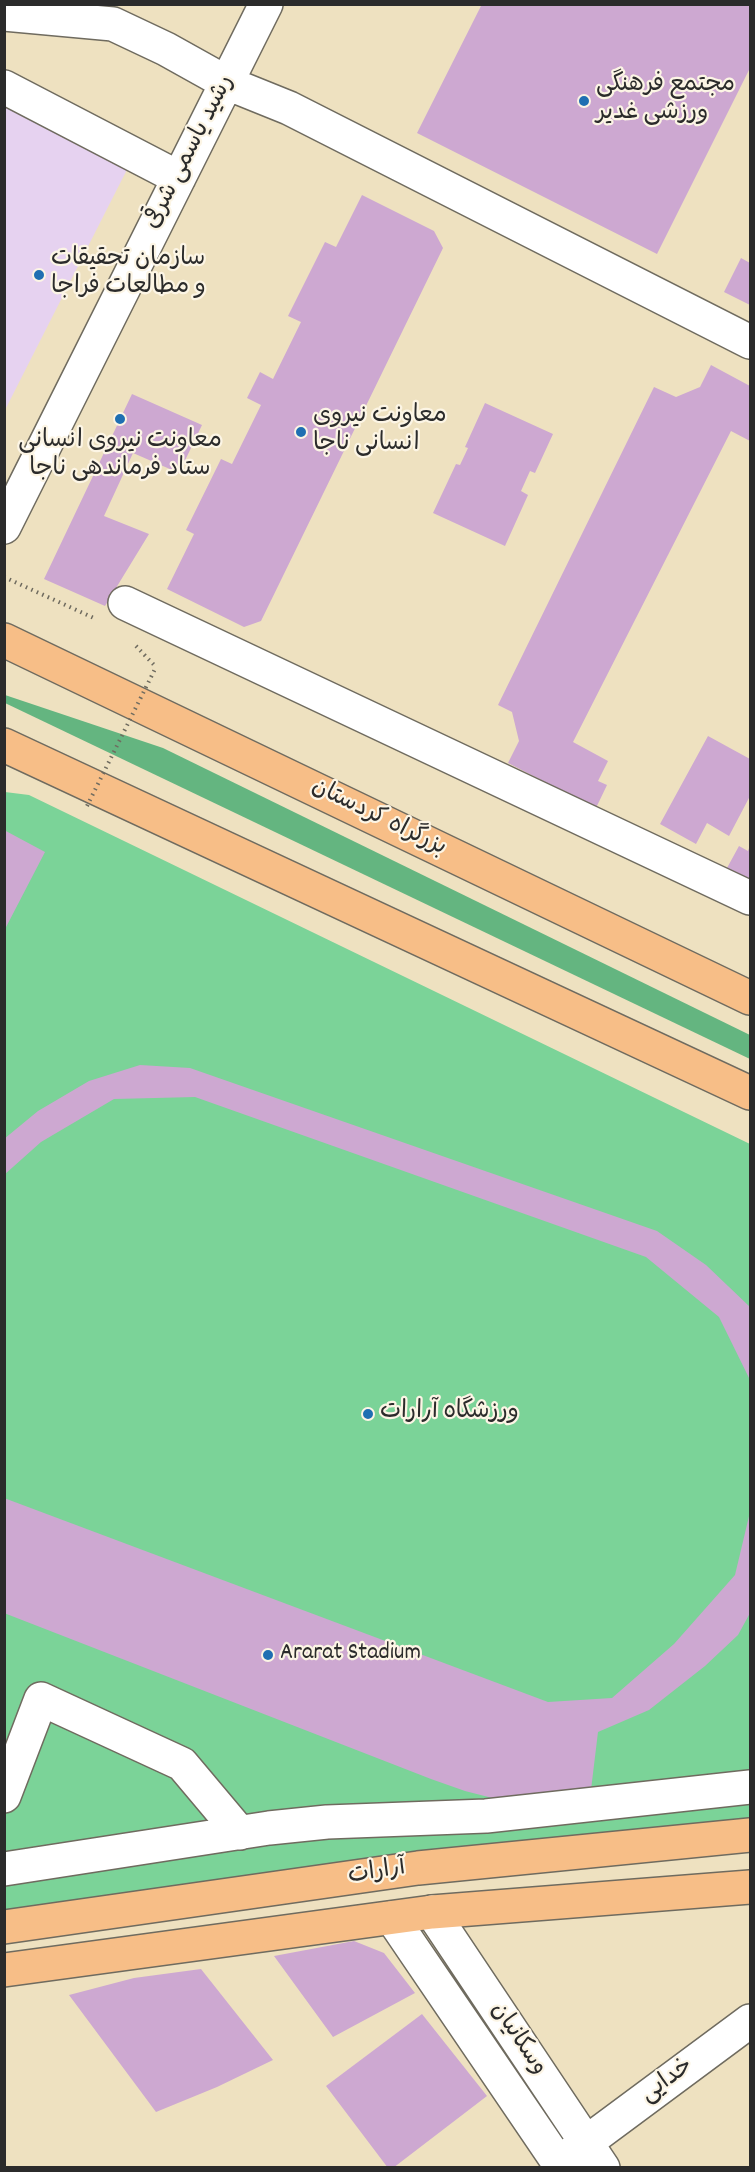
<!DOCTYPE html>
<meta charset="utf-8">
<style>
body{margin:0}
#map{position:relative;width:755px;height:2172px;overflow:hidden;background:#eee1c0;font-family:Dekko,sans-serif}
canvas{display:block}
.frame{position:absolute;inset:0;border:6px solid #2b2b2b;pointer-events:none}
</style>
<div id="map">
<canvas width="755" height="2172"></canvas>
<div class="frame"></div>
</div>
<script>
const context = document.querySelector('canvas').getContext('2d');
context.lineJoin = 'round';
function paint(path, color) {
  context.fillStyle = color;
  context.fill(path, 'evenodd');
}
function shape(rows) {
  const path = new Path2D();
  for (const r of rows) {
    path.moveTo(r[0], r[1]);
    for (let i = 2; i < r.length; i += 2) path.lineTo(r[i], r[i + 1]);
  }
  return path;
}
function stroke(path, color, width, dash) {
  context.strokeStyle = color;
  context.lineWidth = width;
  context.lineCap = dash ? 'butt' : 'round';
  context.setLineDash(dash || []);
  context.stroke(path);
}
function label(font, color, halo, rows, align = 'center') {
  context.font = font + ' Dekko,"Playpen Sans Arabic",sans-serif';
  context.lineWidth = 4.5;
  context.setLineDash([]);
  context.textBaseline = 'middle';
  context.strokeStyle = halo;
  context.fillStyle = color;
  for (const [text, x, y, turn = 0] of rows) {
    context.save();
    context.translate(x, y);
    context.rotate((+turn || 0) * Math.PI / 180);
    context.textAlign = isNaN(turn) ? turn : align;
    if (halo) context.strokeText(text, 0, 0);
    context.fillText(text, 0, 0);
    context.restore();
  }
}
const built = shape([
 [5,78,142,140,5,410]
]);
const green = shape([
 [5,792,29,795,750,1144,750,1825,337,1863,5,1910]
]);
const forest = shape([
 [5,695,163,748,750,1035,750,1059,5,703]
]);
const building = shape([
 [482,4,750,4,750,68,657,254,417,133],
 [362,195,434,231,443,248,261,621,244,627,167,589,194,534,186,530,221,459,232,464,261,405,247,398,260,372,273,379,301,322,288,316,325,242,336,247],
 [741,258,750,263,750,305,724,292],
 [711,365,750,386,750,441,731,431,573,742,608,761,598,781,607,785,596,808,508,763,519,741,512,712,498,705,654,387,676,397,700,387],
 [132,394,202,425,179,473,133,453,104,516,149,534,105,606,44,579],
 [485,403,553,434,535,473,530,471,521,491,528,495,505,546,433,513,456,464,460,465,468,448,465,447],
 [708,736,750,759,750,796,729,836,707,823,696,844,660,824],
 [4,830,45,852,4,931],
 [750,845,750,880,727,868,739,846,748,851],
 [140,1065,190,1068,657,1231,706,1265,750,1307,750,1380,719,1317,646,1257,195,1097,114,1099,41,1142,4,1175,4,1139,38,1111,89,1081],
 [4,1498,548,1702,612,1698,674,1644,735,1575,750,1512,750,1613,738,1635,705,1666,649,1710,598,1732,590,1798,516,1804,465,1791,431,1779,4,1613],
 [354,1941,384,1953,415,1993,333,2037,274,1956],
 [201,1969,273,2060,217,2087,156,2112,69,1995,134,1978],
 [422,2014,487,2096,393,2168,388,2168,326,2086]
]);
const path = shape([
 [4,577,96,619],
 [136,646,156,667]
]);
const minor = shape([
 [4,14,113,24,166,49,227,83,289,108,750,342],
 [4,87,179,178],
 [4,527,266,4],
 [125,603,750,898],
 [4,1796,41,1699,182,1764,240,1833],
 [4,1869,269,1828,327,1822,486,1816,750,1787],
 [432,1912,603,2168],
 [392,1918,562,2168],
 [568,2156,750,2021]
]);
const major = shape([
 [4,1927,418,1868,750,1835],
 [4,1970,432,1912,750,1887]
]);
const highway = shape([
 [4,640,750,998],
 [4,745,750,1093]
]);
const pathBridge = shape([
 [87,806,156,667]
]);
const markers = [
 [584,101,6,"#1f6fb2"],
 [39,275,6,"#1f6fb2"],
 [120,419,6,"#1f6fb2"],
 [301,432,6,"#1f6fb2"],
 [368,1414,6,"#1f6fb2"],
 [268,1655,6,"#1f6fb2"]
];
const poiNames = [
 ["مجتمع فرهنگی",596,87],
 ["ورزشی غدیر",596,115],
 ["سازمان تحقیقات",51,261],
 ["و مطالعات فراجا",51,289],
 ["معاونت نیروی",313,418],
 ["انسانی ناجا",313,446],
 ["معاونت نیروی انسانی",120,443,"center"],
 ["ستاد فرماندهی ناجا",120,471,"center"],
 ["ورزشگاه آرارات",380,1414],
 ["Ararat Stadium",280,1655]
];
const streetNames = [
 ["رشید یاسمی شرقی",191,153,-63],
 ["بزرگراه کردستان",378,819,26],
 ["آرارات",377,1874,-9],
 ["وسکانیان",517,2040,56],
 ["خدایی",668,2082,-36]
];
paint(built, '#e6d2f0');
paint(green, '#7bd398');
paint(forest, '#64b580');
paint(building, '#cda8d1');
stroke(minor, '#6f6b5f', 36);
stroke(major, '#6f6b5f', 36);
stroke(highway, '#6f6b5f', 36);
stroke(path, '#6f6b5f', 4, [1.5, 4.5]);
stroke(minor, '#fff', 33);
stroke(major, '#f7be87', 33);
stroke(highway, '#f7be87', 33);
stroke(pathBridge, '#6f6b5f', 4, [1.5, 4.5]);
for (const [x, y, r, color] of markers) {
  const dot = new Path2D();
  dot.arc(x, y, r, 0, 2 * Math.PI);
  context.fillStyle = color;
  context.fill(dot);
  stroke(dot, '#fcf5e5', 2);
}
label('24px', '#2b2b2b', '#fcf5e5', poiNames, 'left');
label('24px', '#2b2b2b', '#fcf5e5', streetNames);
</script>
